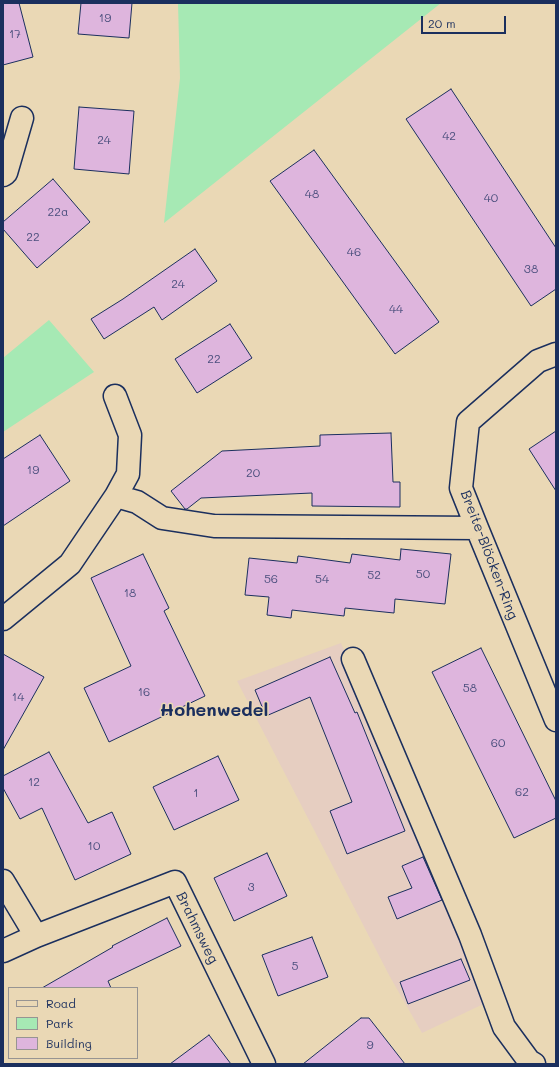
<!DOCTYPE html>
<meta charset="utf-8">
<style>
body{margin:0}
#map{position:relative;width:559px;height:1067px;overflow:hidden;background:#ead8b5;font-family:Mali,sans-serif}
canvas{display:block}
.frame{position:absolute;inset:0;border:4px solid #1b2f5e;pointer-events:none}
.legend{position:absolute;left:8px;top:987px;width:130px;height:72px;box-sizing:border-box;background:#ead8b5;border:1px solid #979492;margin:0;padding:5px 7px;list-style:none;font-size:12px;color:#1b2f5e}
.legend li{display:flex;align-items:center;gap:8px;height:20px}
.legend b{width:20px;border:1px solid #979492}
.scale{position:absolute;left:421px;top:16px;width:85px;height:18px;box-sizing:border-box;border:2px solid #1b2f5e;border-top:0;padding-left:5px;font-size:12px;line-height:14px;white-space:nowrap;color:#1b2f5e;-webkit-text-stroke:3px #ead8b5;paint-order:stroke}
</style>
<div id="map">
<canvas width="559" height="1067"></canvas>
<div class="frame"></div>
<ul class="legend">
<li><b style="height:5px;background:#ead8b5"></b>Road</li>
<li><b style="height:11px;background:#a6e9b4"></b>Park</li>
<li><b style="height:11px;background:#deb5dd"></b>Building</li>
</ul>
<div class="scale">20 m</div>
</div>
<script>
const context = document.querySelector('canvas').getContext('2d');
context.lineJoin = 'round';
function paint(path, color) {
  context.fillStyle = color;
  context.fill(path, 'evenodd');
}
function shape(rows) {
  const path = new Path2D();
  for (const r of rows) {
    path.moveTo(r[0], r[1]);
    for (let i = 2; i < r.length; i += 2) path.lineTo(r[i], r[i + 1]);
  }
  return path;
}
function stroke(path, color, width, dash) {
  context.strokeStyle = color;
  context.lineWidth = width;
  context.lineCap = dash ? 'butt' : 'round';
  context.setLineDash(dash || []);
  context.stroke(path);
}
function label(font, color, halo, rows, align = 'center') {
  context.font = font + ' Mali,sans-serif';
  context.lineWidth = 3;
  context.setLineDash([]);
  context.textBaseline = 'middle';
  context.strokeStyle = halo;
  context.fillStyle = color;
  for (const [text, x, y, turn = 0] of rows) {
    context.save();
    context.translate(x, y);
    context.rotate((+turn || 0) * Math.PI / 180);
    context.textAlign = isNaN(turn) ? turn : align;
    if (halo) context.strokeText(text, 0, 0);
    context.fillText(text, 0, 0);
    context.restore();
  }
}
const built = shape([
 [341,643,492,1000,422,1033,389,975,237,681]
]);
const green = shape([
 [178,3,441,3,164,223,180,78],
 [49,320,94,372,3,432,3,358]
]);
const building = shape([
 [3,3,19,3,33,57,3,65,3,3],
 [81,3,132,3,129,38,78,34,81,3],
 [451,89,556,248,556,289,531,306,406,119,451,89],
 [79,107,134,111,129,174,74,169,79,107],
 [314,150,439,322,395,354,270,181,314,150],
 [53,179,90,222,37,268,3,229,3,222,53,179],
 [195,249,217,281,162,320,154,307,104,339,91,319,123,299,195,249],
 [230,324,252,358,197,393,175,359,230,324],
 [556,431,556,491,529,449,556,431],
 [391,433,393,482,400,482,400,507,312,506,312,493,201,498,187,509,185,509,171,491,222,451,320,446,320,435,391,433],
 [40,435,70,481,3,526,3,459,40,435],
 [401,549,451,554,445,604,395,599,394,613,345,608,344,616,292,610,291,618,267,615,269,597,245,595,249,558,297,563,298,556,350,563,352,554,400,560,401,549],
 [143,554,169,608,164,611,205,696,109,742,84,688,131,666,91,578,143,554],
 [481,648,556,801,556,818,514,838,432,672,481,648],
 [3,654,44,677,3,750,3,654],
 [330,657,355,713,357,712,405,831,347,854,330,811,352,802,310,697,266,716,255,690,330,657],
 [49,752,88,823,112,812,131,854,75,880,42,808,20,819,3,788,3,776,49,752],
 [218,756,239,800,174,830,153,787,218,756],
 [267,853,287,896,234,921,214,878,267,853],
 [423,857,442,900,397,919,388,897,412,888,402,866,423,857],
 [167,918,181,946,108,981,111,988,42,988,113,947,112,946,167,918],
 [312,937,328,977,278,996,262,955,312,937],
 [461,959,470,980,408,1004,400,982,461,959],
 [361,1018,369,1018,405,1064,303,1064,361,1018],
 [209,1035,231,1064,170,1064,209,1035]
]);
const minor = shape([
 [3,175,6,173,22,118],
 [556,354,538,361,468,422,461,488,477,528,556,720],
 [116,496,137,502,162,518,214,526,477,528],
 [3,619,70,564,116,496,128,474,130,435,115,396],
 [353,659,470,935,504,1027,529,1061,534,1064],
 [3,881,36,936,3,951],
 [36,936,175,882,264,1064]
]);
const numberNames = [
 ["19",105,18],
 ["17",15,34],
 ["42",449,136],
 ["24",104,140],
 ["48",312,194],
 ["40",491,198],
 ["22a",58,212],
 ["22",33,237],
 ["46",354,252],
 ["38",531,269],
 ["24",178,284],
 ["44",396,309],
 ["22",214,359],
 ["19",33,470],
 ["20",253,473],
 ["50",423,574],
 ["52",374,575],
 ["56",271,579],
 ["54",322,579],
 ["18",130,593],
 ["58",470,688],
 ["16",144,692],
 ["14",18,697],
 ["60",498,743],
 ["12",34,782],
 ["62",522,792],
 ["1",196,793],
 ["10",94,846],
 ["3",251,887],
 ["5",295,966],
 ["9",370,1045]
];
const streetNames = [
 ["Breite-Blöcken-Ring",489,555,69],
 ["Brahmsweg",197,928,64]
];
const districtNames = [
 ["Hohenwedel",214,710]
];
paint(built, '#e6cec1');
paint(green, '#a6e9b4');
paint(building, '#deb5dd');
stroke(building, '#1b2f5e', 1);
stroke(minor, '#1b2f5e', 25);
stroke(minor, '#ead8b5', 22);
label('12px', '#4c507e', null, numberNames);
label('14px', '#1b2f5e', '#ead8b5', streetNames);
label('bold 18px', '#1b2f5e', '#ead8b5', districtNames);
</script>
